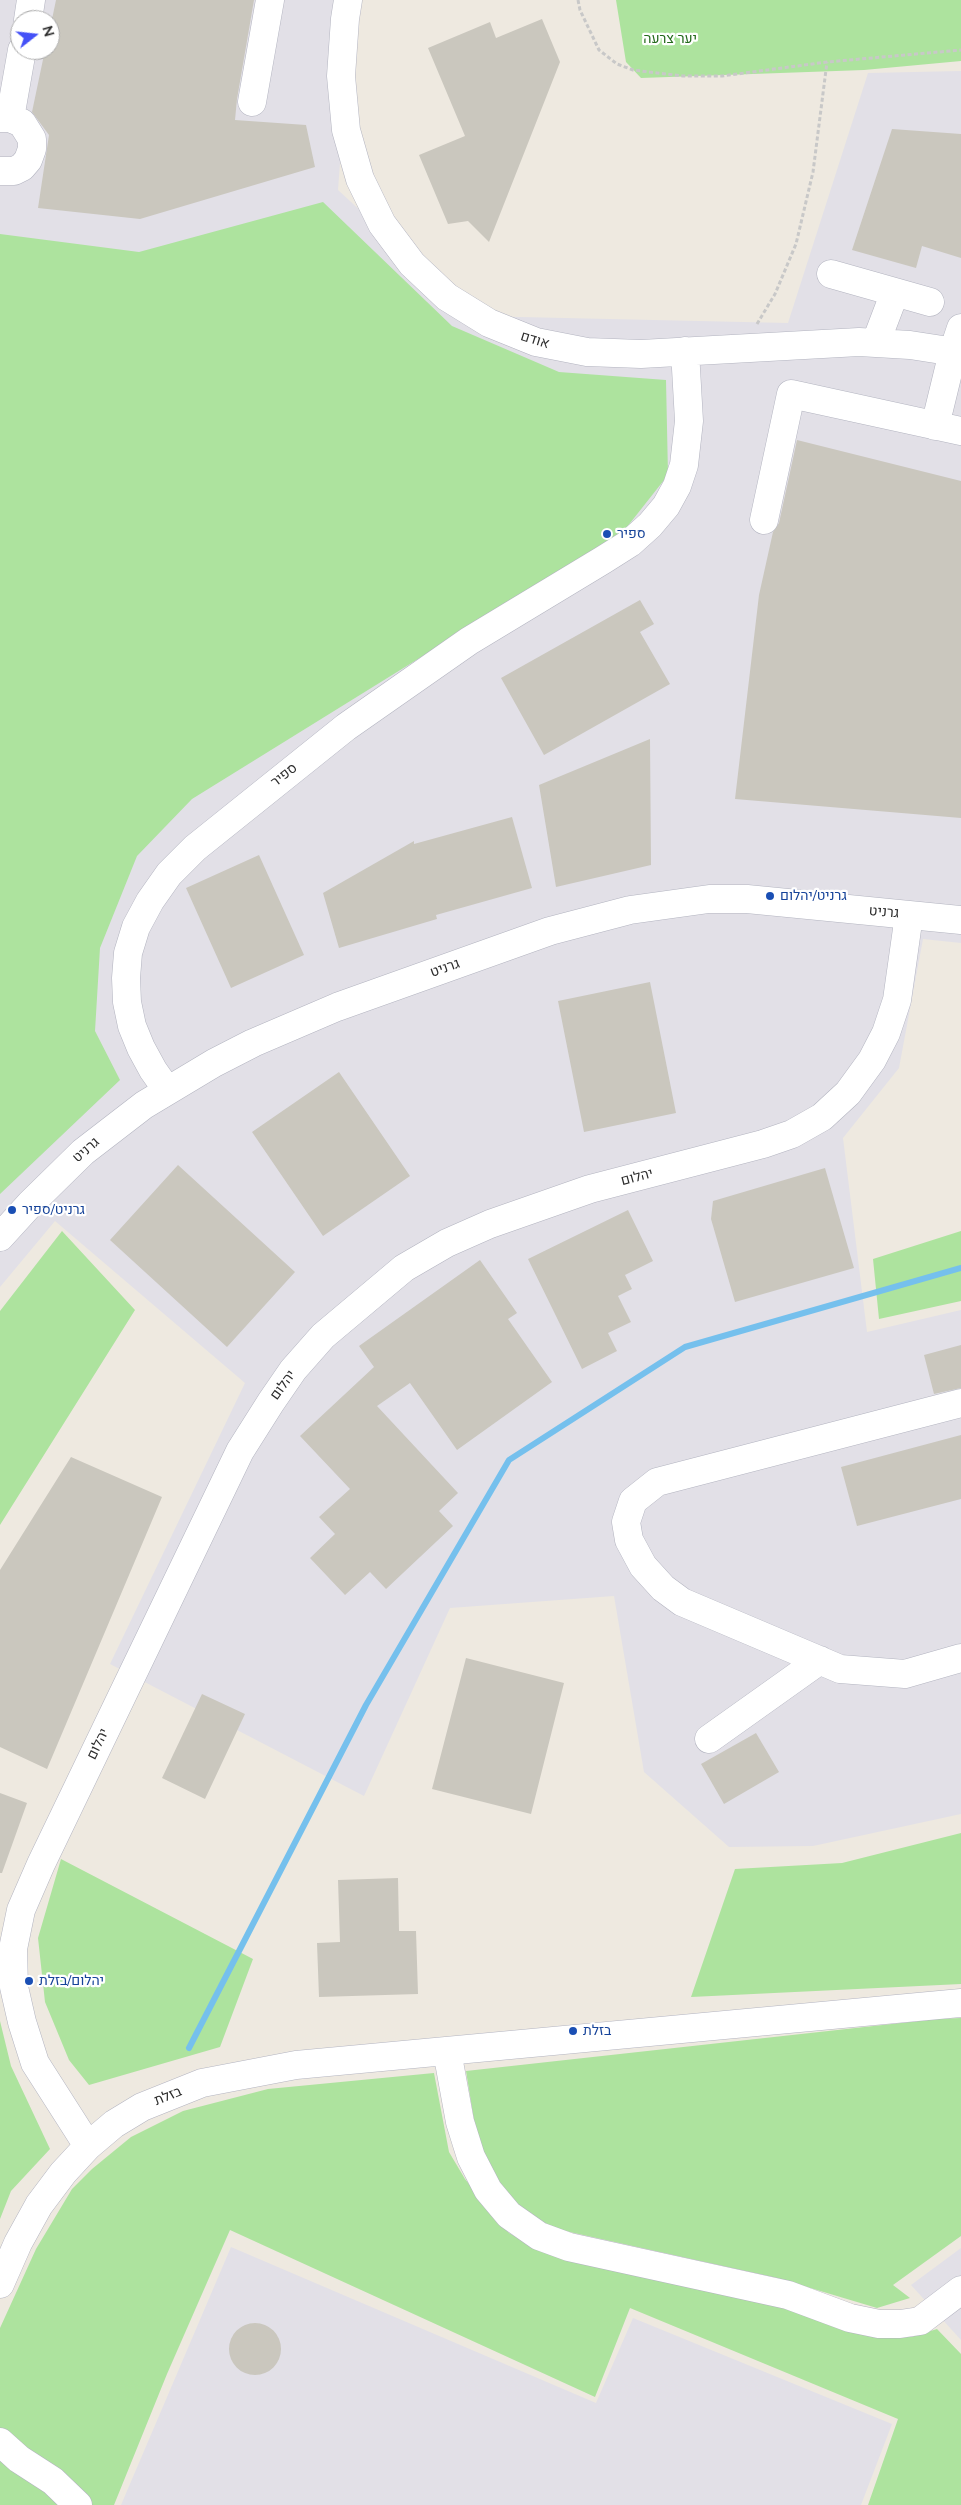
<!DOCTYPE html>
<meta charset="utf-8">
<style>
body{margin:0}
#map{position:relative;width:961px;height:2505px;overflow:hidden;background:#eee9e0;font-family:Mulish,sans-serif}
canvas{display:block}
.north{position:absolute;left:10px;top:10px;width:50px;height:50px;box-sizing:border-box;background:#fff;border:1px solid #ababab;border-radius:50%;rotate:74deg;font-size:14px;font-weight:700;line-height:20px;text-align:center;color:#2d2d2d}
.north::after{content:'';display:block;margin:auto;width:18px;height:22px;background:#4451f7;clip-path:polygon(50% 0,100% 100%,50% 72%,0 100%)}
</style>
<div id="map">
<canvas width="961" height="2505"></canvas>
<div class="north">N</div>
</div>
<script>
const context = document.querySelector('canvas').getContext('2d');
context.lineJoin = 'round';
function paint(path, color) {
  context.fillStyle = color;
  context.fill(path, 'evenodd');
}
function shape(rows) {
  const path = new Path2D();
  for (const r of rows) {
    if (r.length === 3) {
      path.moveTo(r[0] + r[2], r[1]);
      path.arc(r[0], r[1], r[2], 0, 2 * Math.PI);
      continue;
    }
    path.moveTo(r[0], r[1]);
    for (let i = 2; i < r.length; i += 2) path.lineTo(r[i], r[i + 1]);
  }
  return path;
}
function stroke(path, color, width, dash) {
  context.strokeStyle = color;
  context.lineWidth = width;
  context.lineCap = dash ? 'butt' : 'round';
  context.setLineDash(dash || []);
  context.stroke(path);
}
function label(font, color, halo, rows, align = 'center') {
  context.font = font + ' Mulish,Heebo,sans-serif';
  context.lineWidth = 4.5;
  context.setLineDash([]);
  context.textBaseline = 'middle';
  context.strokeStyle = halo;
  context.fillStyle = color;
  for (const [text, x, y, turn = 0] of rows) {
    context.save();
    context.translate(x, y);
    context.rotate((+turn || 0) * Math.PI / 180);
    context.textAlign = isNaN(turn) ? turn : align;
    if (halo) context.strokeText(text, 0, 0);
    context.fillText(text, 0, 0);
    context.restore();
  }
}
const industrial = shape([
 [0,0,352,0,338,190,475,316,788,323,868,73,961,71,961,943,923,939,899,1068,843,1138,867,1332,961,1310,961,1814,813,1846,729,1847,644,1772,614,1596,450,1608,364,1796,110,1664,245,1383,55,1221,0,1287],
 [20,20,50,20,50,50,20,50],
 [231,2247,596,2403,633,2318,892,2424,861,2505,121,2505],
 [961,2248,961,2340,911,2285]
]);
const green = shape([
 [616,0,961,0,961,61,864,70,641,78,626,62],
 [323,202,452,326,559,372,666,380,668,475,623,532,192,799,137,856,100,948,95,1031,120,1080,0,1194,0,234,139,252],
 [62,1231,135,1310,0,1525,0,1311],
 [961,1231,961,1301,879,1319,873,1259],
 [961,1833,961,1984,691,1997,735,1869,842,1863],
 [61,1859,253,1959,220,2047,89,2085,69,2060,45,2002,38,1938],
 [961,2018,961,2236,893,2285,910,2298,877,2308,777,2278,547,2227,516,2203,495,2176,477,2139,466,2071,937,2019],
 [0,2021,11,2066,50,2149,11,2191,0,2219],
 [434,2073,449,2152,465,2179,509,2233,537,2248,776,2302,842,2325,911,2337,937,2329,961,2354,961,2505,868,2505,898,2419,630,2308,595,2397,230,2230,167,2374,114,2505,0,2505,0,2328,36,2249,72,2189,92,2169,131,2137,183,2111,268,2089]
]);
const stream = shape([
 [189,2048,366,1705,509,1460,685,1347,961,1268]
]);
const building = shape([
 [56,0,254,0,237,99,235,120,306,125,315,167,140,219,38,208,49,135,32,112,45,50,50,50,50,29],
 [542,19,560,62,489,242,468,221,448,224,419,155,465,136,428,48,490,22,496,38],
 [892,129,961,134,961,258,922,246,916,268,852,250],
 [797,440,961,481,961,818,735,799,759,595,773,532,779,523],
 [640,600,654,624,640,632,670,684,544,755,501,678],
 [650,739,651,865,556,887,539,785],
 [512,817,532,888,436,915,437,919,339,948,323,893,414,841,414,844],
 [259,855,304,955,231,988,186,888],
 [650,982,676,1113,584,1132,558,1001],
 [339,1072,410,1176,323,1236,252,1132],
 [178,1165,295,1272,227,1347,110,1240],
 [825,1168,854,1268,735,1302,711,1219,713,1201],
 [628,1210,653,1261,625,1275,632,1289,618,1296,631,1322,608,1333,617,1351,582,1369,528,1259],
 [480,1260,517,1313,508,1319,552,1382,457,1450,410,1383,377,1406,458,1493,439,1511,453,1526,386,1589,370,1572,345,1595,310,1558,335,1534,319,1517,350,1489,300,1436,374,1367,359,1346],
 [961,1345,961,1388,934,1394,924,1355],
 [961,1435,961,1499,857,1526,841,1467],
 [71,1457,162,1497,47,1769,0,1747,0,1570],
 [466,1658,564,1683,531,1814,432,1789],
 [202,1694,245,1714,205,1799,162,1778],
 [756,1733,779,1772,724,1804,701,1764],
 [0,1793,27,1803,2,1873,0,1873],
 [398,1878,399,1931,416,1931,418,1994,319,1997,317,1943,340,1942,338,1880],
 [255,2349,26]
]);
const path = shape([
 [578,0,580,10,599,50,617,64,633,70,683,76,722,76,827,62,961,50],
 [757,324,775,294,796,244,813,172,827,62]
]);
const minor = shape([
 [348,0,345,19,341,76,346,130,360,179,382,224,412,264,447,297,489,323,536,342,587,352,641,354,859,342,910,345,961,353],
 [28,20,31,0],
 [252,102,270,0],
 [0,118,10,118,22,123,32,139,32,149,28,160,22,167,14,171,0,171],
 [10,118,22,50],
 [831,274,930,302],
 [876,342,895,292],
 [935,426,953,352,961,328],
 [764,520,791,394,961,431],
 [167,1090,153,1070,141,1048,132,1026,127,1002,126,978,128,953,136,927,150,901,169,874,195,848,346,727,469,641,603,560,630,543,650,525,666,506,677,486,684,465,689,421,685,351],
 [0,1237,31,1203,83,1152,144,1105,214,1063,253,1043,337,1007,550,931,630,910,709,899,747,899,961,920],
 [961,1403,657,1482,633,1501,626,1522,629,1540,643,1566,663,1588,682,1602,840,1669,905,1674,961,1658],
 [709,1739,820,1660],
 [447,2051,460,2122,471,2157,488,2190,509,2215,539,2236,569,2247,788,2295,850,2318,879,2324,900,2324,920,2321,961,2290],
 [88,2146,35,2063,22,2022,14,1987,13,1949,21,1910,41,1864,240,1451,271,1402,293,1370,323,1336,404,1268,447,1243,490,1224,590,1189,763,1144,792,1134,822,1117,848,1093,872,1060,886,1033,897,1000,909,915],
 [0,2284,18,2243,39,2205,63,2173,88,2146,114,2124,142,2107,202,2083,296,2065,961,2003],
 [0,2442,19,2459,53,2481,78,2505]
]);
const markers = [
 [607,534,5,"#1a4fb4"],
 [770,896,5,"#1a4fb4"],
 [12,1210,5,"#1a4fb4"],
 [29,1981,5,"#1a4fb4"],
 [573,2031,5,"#1a4fb4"]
];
const parkNames = [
 ["יער צרעה",670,39]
];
const streetNames = [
 ["אודם",535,340,17],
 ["ספיר",284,775,-38],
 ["גרניט",884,912,5],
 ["גרניט",445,968,-19],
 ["גרניט",86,1150,-41],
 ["יהלום",637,1177,-15],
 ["יהלום",283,1385,-54],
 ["יהלום",98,1744,-64],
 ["בזלת",168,2096,-22]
];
const transitNames = [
 ["ספיר",617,534],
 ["גרניט/יהלום",780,896],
 ["גרניט/ספיר",22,1210],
 ["יהלום/בזלת",39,1981],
 ["בזלת",583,2031]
];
paint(industrial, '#e2e0e7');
paint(green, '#ade39e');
stroke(stream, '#75c0ed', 6);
paint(building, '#cac7be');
stroke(minor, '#b3b4c0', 29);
stroke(path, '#c8c8c8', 3, [4, 2.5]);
stroke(minor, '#fff', 28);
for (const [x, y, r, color] of markers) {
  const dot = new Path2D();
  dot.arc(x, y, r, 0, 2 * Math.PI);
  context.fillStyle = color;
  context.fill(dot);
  stroke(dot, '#fff', 2);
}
label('14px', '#246a1c', '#fff', parkNames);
label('14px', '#2d2d2d', '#fff', streetNames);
label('14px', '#164399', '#fff', transitNames, 'left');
</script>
